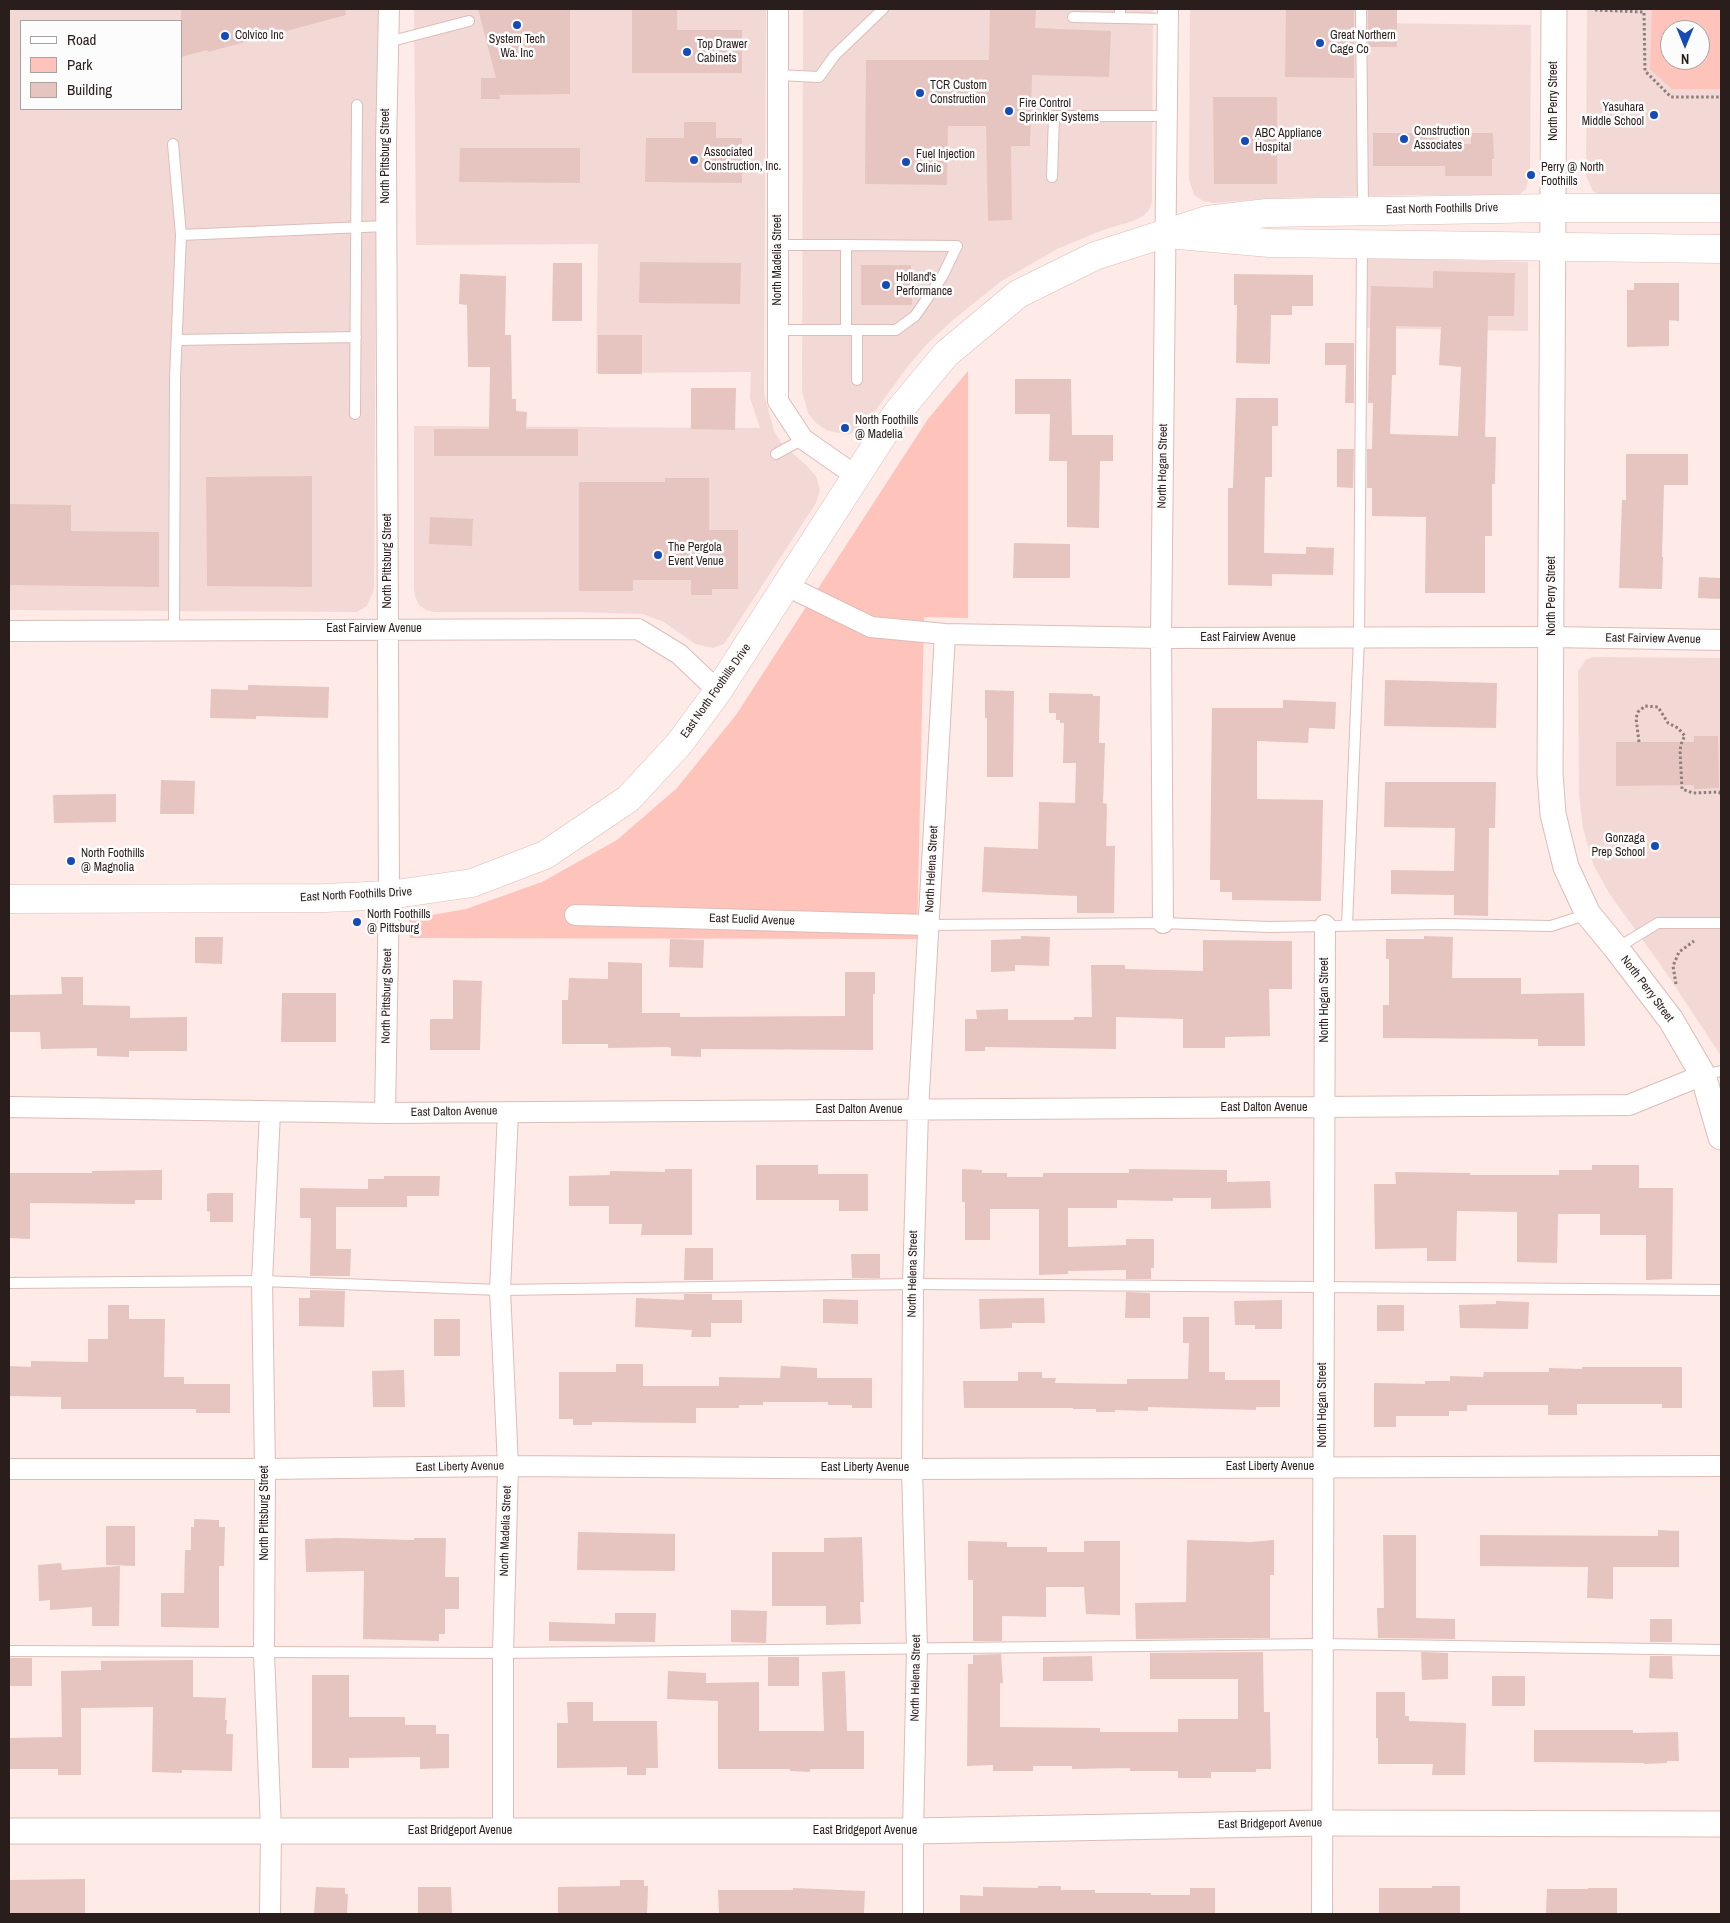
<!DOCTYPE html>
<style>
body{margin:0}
#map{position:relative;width:1730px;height:1923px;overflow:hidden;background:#feeae7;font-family:"Archivo Narrow",sans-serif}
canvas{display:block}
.frame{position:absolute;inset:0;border:10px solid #2a1e1c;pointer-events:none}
.legend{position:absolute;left:20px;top:20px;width:162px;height:90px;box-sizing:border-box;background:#fcfcfc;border:1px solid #a8a3a2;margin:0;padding:6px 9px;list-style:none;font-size:15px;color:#2a1e1c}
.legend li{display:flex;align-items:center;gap:10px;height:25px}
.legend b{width:25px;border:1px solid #a8a3a2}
.north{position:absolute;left:1660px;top:20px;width:50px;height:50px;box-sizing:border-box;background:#fcfcfc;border:1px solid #a8a3a2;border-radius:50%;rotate:180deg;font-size:14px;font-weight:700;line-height:20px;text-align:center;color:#2a1e1c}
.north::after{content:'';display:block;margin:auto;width:18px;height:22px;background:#144bb7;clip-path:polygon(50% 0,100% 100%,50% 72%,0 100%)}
</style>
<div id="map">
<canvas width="1730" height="1923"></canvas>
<div class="frame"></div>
<ul class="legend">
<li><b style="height:6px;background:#fff"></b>Road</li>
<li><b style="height:14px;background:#fec3bb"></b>Park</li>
<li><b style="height:14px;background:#e6c5c0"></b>Building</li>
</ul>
<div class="north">N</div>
</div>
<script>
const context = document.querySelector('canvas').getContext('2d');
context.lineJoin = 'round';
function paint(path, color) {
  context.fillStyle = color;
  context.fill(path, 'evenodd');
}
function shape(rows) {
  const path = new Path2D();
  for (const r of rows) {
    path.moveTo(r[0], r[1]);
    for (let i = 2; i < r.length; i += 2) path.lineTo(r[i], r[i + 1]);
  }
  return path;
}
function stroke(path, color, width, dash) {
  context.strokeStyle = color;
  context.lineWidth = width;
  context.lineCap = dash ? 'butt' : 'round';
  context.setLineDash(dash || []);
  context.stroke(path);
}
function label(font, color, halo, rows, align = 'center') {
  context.font = font + ' "Archivo Narrow",sans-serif';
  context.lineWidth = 5;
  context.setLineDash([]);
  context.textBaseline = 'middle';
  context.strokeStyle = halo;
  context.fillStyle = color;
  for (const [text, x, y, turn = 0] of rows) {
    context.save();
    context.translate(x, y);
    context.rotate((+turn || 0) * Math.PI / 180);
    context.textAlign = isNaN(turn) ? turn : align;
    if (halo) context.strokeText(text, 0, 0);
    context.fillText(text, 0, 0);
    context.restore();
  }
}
const built = shape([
 [9,9,381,9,377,63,374,590,367,606,357,612,350,612,9,610],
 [21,21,181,21,181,109,21,109],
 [414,9,766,9,764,393,774,431,782,444,805,464,816,476,820,490,816,503,724,644,713,648,695,644,664,622,643,614,577,612,434,612,426,610,419,605,415,596,414,589,414,426,760,428,750,398,751,372,596,373,598,244,416,245],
 [803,9,1153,9,1152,186,1152,202,1149,210,1143,216,1133,221,1103,230,1057,249,1000,282,953,320,927,344,908,366,868,421,861,429,847,435,826,430,816,423,808,413,802,391],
 [1190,9,1370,9,1370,23,1531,25,1530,173,1526,189,1520,194,1506,195,1417,195,1279,198,1214,203,1203,201,1194,195,1189,179],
 [1587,9,1721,9,1721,198,1605,197,1593,191,1586,176,1586,170],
 [1670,30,1700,30,1700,60,1670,60],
 [1367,258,1528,262,1528,331,1367,328],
 [1593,657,1721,658,1721,1056,1667,974,1609,893,1593,864,1583,828,1579,794,1578,671,1586,660]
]);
const green = shape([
 [1652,9,1721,9,1721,89,1672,89,1650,69],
 [1670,30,1700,30,1700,60,1670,60],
 [968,371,968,618,924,617,917,939,410,938,409,919,466,909,542,882,617,840,677,788,736,715,928,419]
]);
const building = shape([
 [181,9,345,9,346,15,208,52,207,50,181,57],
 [478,9,570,9,570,94,500,95,499,91,500,99,481,99,481,78,496,78],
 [632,9,677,9,677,30,742,30,742,73,632,73],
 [990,9,1036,9,1035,28,1111,31,1109,77,1032,75,1030,146,1011,146,1012,220,988,221,986,126,948,126,947,185,865,184,866,60,989,60],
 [1286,9,1354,9,1354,78,1285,77],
 [1368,9,1397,9,1397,47,1368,47],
 [1213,97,1277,97,1277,184,1214,184],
 [684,122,716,122,716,138,742,138,742,183,645,182,646,138,684,138],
 [1373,133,1434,133,1434,144,1471,144,1471,133,1493,133,1494,159,1492,159,1492,176,1445,176,1445,166,1373,166],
 [460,148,580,148,580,183,459,182],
 [640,262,741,263,740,304,639,303],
 [553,263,582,263,582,321,552,321],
 [861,265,911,265,912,305,861,305],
 [1433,271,1515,273,1514,316,1488,316,1485,437,1496,437,1495,484,1492,484,1492,536,1485,536,1485,593,1425,593,1426,517,1372,516,1372,488,1367,488,1367,449,1372,449,1373,403,1368,403,1371,286,1433,288],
 [1396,326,1441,327,1439,365,1461,367,1458,436,1390,434,1392,375,1396,375],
 [460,274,506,276,505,335,511,335,512,399,516,399,516,411,527,412,526,429,578,429,578,456,434,456,434,429,489,429,490,367,468,367,467,305,459,304],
 [1234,274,1313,275,1313,306,1292,306,1292,315,1271,315,1270,364,1236,363,1237,305,1234,305],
 [1634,283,1679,283,1679,321,1669,320,1669,346,1627,347,1627,290,1634,290],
 [598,335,642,335,642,374,598,374],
 [1325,343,1354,343,1354,403,1345,403,1346,365,1325,365],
 [1015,379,1071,379,1072,435,1113,435,1113,461,1100,461,1099,528,1067,527,1067,461,1049,461,1050,414,1015,414],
 [691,388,736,388,735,430,691,429],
 [1236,398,1278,398,1278,426,1272,426,1272,477,1265,477,1264,553,1306,554,1306,547,1334,548,1333,575,1272,574,1272,586,1228,585,1228,488,1233,488],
 [1337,449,1354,449,1353,488,1337,487],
 [1626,454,1688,454,1688,485,1664,485,1662,557,1663,557,1662,589,1619,588,1622,500,1626,500],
 [312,476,312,587,207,586,206,477],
 [665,478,709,478,709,530,738,530,738,589,712,589,712,595,691,595,691,580,633,580,633,591,579,591,579,482,665,482],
 [9,504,71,505,71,531,159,532,159,587,9,585],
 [430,517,473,519,472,546,429,544],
 [1014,543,1070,544,1070,578,1013,578],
 [1699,577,1721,578,1721,599,1698,598],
 [1385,680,1497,683,1496,728,1384,726],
 [248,685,329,687,328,718,256,716,256,719,210,718,211,689,248,690],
 [985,690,1014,691,1013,777,987,777,987,718,985,718],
 [1049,693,1093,694,1093,696,1100,696,1099,743,1105,743,1103,803,1107,804,1106,846,1115,846,1114,913,1077,913,1077,896,982,892,984,847,1038,849,1039,802,1075,803,1076,763,1063,763,1064,723,1060,723,1060,720,1056,720,1056,713,1049,713],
 [1283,700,1336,702,1335,729,1309,728,1308,743,1257,741,1257,799,1323,800,1321,901,1232,900,1232,892,1220,892,1220,880,1210,880,1212,708,1283,708],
 [1694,736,1718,736,1719,788,1694,789,1694,785,1616,786,1616,742,1694,742],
 [161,780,195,781,194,814,160,814],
 [1385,782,1496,782,1495,828,1489,828,1488,916,1454,915,1454,895,1391,894,1391,870,1454,871,1455,828,1384,827],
 [116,794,116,822,54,823,53,795],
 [1021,936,1050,937,1049,966,1015,965,1015,971,991,972,991,940,1021,939],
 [1424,936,1453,937,1452,978,1521,978,1521,994,1584,993,1585,1046,1538,1046,1538,1039,1383,1038,1383,1005,1389,1005,1389,959,1386,959,1386,939,1424,939],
 [195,937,223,937,222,964,195,963],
 [670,939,704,940,703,968,669,967],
 [1203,940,1292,941,1292,989,1269,989,1270,1036,1225,1037,1225,1048,1183,1048,1183,1019,1116,1017,1116,1049,985,1047,985,1051,965,1051,965,1019,977,1019,976,1010,1008,1009,1008,1020,1074,1020,1074,1017,1092,1017,1091,965,1125,965,1125,969,1203,971],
 [608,962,642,963,642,1013,680,1013,680,1017,845,1016,845,972,875,972,875,994,873,994,873,1050,701,1049,701,1057,671,1056,671,1048,667,1047,608,1048,608,1044,562,1044,562,1000,568,1000,569,978,608,979],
 [61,977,83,977,83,1005,130,1006,130,1018,187,1017,187,1051,129,1051,129,1057,97,1056,97,1048,41,1049,40,1032,9,1032,9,995,62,994],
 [453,980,482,981,480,1050,430,1050,430,1019,453,1019],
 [282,993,336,993,336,1042,281,1042],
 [756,1165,818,1165,818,1174,868,1174,868,1211,839,1211,839,1200,756,1200],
 [1592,1165,1639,1165,1639,1188,1673,1188,1672,1279,1646,1280,1646,1235,1600,1235,1600,1214,1558,1214,1557,1263,1517,1262,1517,1212,1457,1211,1456,1261,1427,1261,1427,1248,1375,1249,1374,1184,1396,1184,1395,1172,1470,1173,1470,1175,1559,1175,1559,1170,1592,1170],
 [665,1169,692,1169,692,1235,641,1235,642,1224,609,1224,609,1206,569,1206,569,1176,610,1175,610,1171,665,1172],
 [962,1169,982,1170,982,1173,1007,1173,1007,1177,1043,1177,1043,1173,1129,1173,1129,1169,1227,1170,1227,1182,1270,1181,1271,1208,1211,1209,1211,1198,1173,1198,1173,1201,1117,1200,1117,1208,1068,1208,1068,1247,1126,1245,1126,1239,1154,1239,1154,1268,1151,1268,1151,1279,1126,1279,1126,1270,1068,1271,1068,1274,1039,1275,1039,1209,990,1209,990,1240,965,1240,965,1202,962,1202],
 [162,1170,162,1200,135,1200,135,1204,30,1203,30,1239,9,1238,9,1173,92,1173,92,1171],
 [384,1176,440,1176,439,1196,407,1196,407,1207,336,1207,336,1249,351,1249,350,1276,310,1276,311,1218,300,1218,300,1188,368,1189,368,1179,384,1179],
 [210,1193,233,1193,233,1222,210,1222,210,1212,207,1211,207,1194],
 [685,1248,713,1248,713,1280,684,1280],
 [851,1254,880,1254,880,1278,852,1278],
 [310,1290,345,1291,344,1327,299,1326,299,1298,310,1298],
 [1126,1292,1150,1293,1150,1318,1125,1318],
 [684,1294,712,1294,712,1300,742,1300,742,1323,711,1323,711,1337,691,1337,692,1330,635,1327,636,1298,684,1300],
 [1044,1298,1045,1323,1012,1323,1012,1328,980,1329,979,1299],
 [823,1299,858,1300,858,1324,823,1323],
 [1282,1300,1282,1329,1255,1329,1255,1325,1235,1325,1234,1301],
 [1496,1301,1529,1302,1528,1329,1460,1328,1459,1305,1496,1304],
 [108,1305,129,1305,129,1319,165,1319,164,1377,184,1377,184,1384,230,1384,230,1413,196,1413,196,1409,61,1409,61,1397,9,1396,9,1366,31,1367,31,1361,88,1362,88,1339,108,1339],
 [1377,1305,1404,1305,1404,1331,1377,1331],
 [1183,1317,1209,1317,1209,1372,1225,1372,1225,1380,1280,1380,1280,1407,1256,1407,1256,1410,1148,1407,1148,1411,1115,1410,1115,1412,1096,1412,1096,1409,1073,1409,1073,1408,964,1408,963,1381,1018,1381,1018,1372,1042,1372,1042,1378,1056,1378,1055,1383,1127,1384,1127,1379,1188,1379,1189,1343,1183,1343],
 [434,1319,460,1319,460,1356,434,1356],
 [616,1364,643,1364,643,1386,719,1386,719,1377,780,1378,781,1366,817,1368,817,1378,872,1378,872,1408,852,1408,852,1405,828,1405,828,1402,763,1402,763,1405,739,1405,739,1408,696,1408,696,1423,592,1422,592,1425,573,1425,573,1419,559,1419,559,1372,616,1372],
 [1582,1367,1682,1367,1682,1408,1662,1408,1662,1404,1577,1404,1577,1415,1548,1415,1548,1405,1467,1405,1467,1411,1449,1411,1449,1416,1396,1416,1396,1427,1374,1427,1374,1383,1425,1384,1425,1381,1450,1381,1450,1376,1483,1377,1484,1372,1549,1372,1549,1368,1582,1369],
 [404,1370,405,1407,373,1407,372,1371],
 [194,1519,219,1520,219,1527,225,1527,224,1566,219,1566,219,1628,161,1627,161,1593,184,1593,185,1550,191,1550,191,1527,194,1527],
 [106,1526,135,1526,135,1566,106,1565],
 [1658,1530,1679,1531,1679,1567,1613,1567,1613,1599,1587,1598,1588,1567,1480,1566,1480,1535,1658,1536],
 [578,1532,675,1534,675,1571,577,1570],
 [1383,1535,1416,1535,1416,1618,1455,1619,1455,1639,1378,1638,1377,1608,1384,1608],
 [862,1537,864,1602,860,1602,861,1624,826,1625,826,1606,772,1606,772,1552,824,1552,824,1538],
 [338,1538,414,1540,414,1538,446,1538,445,1577,459,1577,459,1609,445,1609,445,1634,439,1634,439,1641,363,1639,364,1571,306,1572,305,1539],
 [1187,1540,1251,1542,1274,1540,1274,1575,1270,1575,1270,1638,1136,1639,1135,1603,1186,1602],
 [968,1541,1007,1542,1007,1547,1047,1547,1047,1552,1084,1552,1084,1541,1120,1541,1120,1615,1086,1614,1084,1587,1046,1587,1046,1617,1002,1616,1002,1641,973,1641,973,1580,968,1580],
 [61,1563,62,1570,120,1566,119,1626,92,1626,92,1607,50,1610,50,1600,39,1601,38,1565],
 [731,1610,767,1611,766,1643,731,1642],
 [615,1613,656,1613,655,1642,549,1641,549,1622,615,1624],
 [1650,1619,1672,1619,1672,1642,1650,1642],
 [1263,1652,1264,1712,1270,1712,1271,1769,1256,1769,1256,1772,1211,1772,1211,1778,1178,1778,1178,1771,1130,1771,1130,1768,1072,1769,1072,1766,1033,1766,1033,1771,993,1771,993,1765,967,1766,968,1664,973,1664,973,1655,1001,1654,1003,1683,1000,1683,1000,1727,1100,1728,1100,1732,1178,1732,1178,1719,1238,1719,1238,1679,1150,1679,1150,1653],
 [1421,1652,1448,1653,1448,1679,1422,1680],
 [1092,1656,1093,1681,1043,1681,1043,1657],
 [1650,1656,1672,1656,1673,1679,1649,1678],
 [768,1657,799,1657,799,1686,768,1686],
 [9,1658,32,1658,32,1686,9,1686],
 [193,1660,193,1697,226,1698,225,1720,227,1720,226,1734,233,1734,232,1771,182,1770,182,1773,152,1772,153,1707,81,1708,81,1775,58,1775,58,1769,9,1769,9,1738,62,1737,61,1671,101,1670,101,1661],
 [668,1671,706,1673,706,1683,759,1682,759,1731,824,1731,822,1672,845,1671,847,1731,864,1731,864,1769,810,1769,810,1772,790,1771,790,1769,718,1769,718,1701,667,1699],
 [312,1675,349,1675,349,1717,405,1717,405,1725,436,1725,436,1734,449,1734,449,1768,420,1769,420,1757,349,1758,349,1768,312,1768],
 [1492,1676,1525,1676,1525,1706,1492,1706],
 [1376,1692,1405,1692,1405,1716,1409,1716,1409,1721,1466,1723,1465,1775,1432,1775,1433,1764,1378,1764,1378,1738,1376,1738],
 [567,1702,593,1702,593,1721,657,1721,658,1768,646,1768,646,1775,627,1775,627,1767,557,1768,557,1723,568,1723],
 [1534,1730,1633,1730,1633,1733,1678,1732,1679,1761,1667,1761,1667,1763,1644,1764,1644,1763,1534,1762],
 [85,1879,85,1914,9,1914,9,1880],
 [620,1880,644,1880,644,1886,648,1886,647,1914,558,1914,558,1887,620,1886],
 [1038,1886,1061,1886,1061,1890,1095,1890,1095,1893,1151,1893,1151,1895,1190,1895,1190,1888,1215,1888,1215,1914,960,1914,960,1895,983,1896,983,1887,1038,1888],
 [1432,1886,1460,1886,1460,1914,1379,1914,1379,1888,1432,1888],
 [316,1887,345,1888,345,1894,348,1894,347,1914,314,1914],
 [418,1887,451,1887,452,1914,418,1914],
 [793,1888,865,1891,864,1914,719,1914,718,1890,793,1890],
 [1588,1888,1617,1888,1617,1914,1546,1914,1547,1889,1588,1889]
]);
const path = shape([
 [1595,10,1644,12,1645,71,1671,97,1721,97],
 [1639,742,1636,718,1638,712,1645,706,1658,707,1668,723,1678,728,1685,736,1682,741,1680,750,1682,789,1693,793,1719,792,1721,794],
 [1676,984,1673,966,1679,952,1694,941]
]);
const service = shape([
 [1120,9,1120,18,1168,19],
 [1361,9,1363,209],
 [1073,17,1120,18],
 [388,42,469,21],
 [778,75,819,77,835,55,883,9],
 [173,144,181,235,386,226],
 [1052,177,1054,116,1167,116],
 [778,245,846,245,846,330,778,330],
 [846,330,896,330,915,316,942,277,957,246,846,245],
 [177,340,356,337],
 [857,380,857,330],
 [355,414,357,105],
 [776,454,803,439],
 [174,630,175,378,181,235],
 [929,925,1163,923,1270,927,1443,924,1551,926,1588,914],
 [1347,925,1359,638,1362,246],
 [1617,948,1658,923,1721,923],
 [1704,1075,1721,1071],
 [9,1283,262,1281,500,1290,913,1284,1721,1290],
 [9,1651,503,1653,1322,1644,1721,1650]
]);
const minor = shape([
 [778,9,778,401,803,439,856,476],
 [785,585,871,627,945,634,1161,638,1552,637,1721,640],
 [9,631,638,629,679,654,718,691],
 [575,915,929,925],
 [1163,923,1161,638,1168,9],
 [9,1107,385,1113,1629,1105,1703,1075],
 [270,1112,262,1281,265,1469,264,1653,271,1831,270,1914],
 [385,1113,389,895,386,143,389,9],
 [9,1469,265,1469,508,1466,912,1469,1721,1466],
 [503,1831,503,1653,508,1466,500,1290,508,1112],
 [913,1914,913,1831,917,1649,912,1469,913,1284,918,1110,945,634],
 [1322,1914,1325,925]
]);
const tertiary = shape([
 [1554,9,1550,774,1553,814,1566,867,1588,914,1616,948,1671,1020,1703,1075,1721,1137],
 [9,1831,913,1831,1322,1823,1721,1824]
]);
const secondary = shape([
 [1178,235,1270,243,1721,249],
 [9,899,325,898,389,895,472,883,545,855,628,799,679,744,718,691,897,413,946,354,1018,294,1095,256,1207,220,1267,213,1553,208,1721,208]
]);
const markers = [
 [517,25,5,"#144bb7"],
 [225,36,5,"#144bb7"],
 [1320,43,5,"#144bb7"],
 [687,52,5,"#144bb7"],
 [920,93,5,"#144bb7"],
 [1009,111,5,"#144bb7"],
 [1654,115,5,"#144bb7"],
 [1404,139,5,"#144bb7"],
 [1245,141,5,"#144bb7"],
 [694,160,5,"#144bb7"],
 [906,162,5,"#144bb7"],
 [1531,175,5,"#144bb7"],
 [886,285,5,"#144bb7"],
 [845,428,5,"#144bb7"],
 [658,555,5,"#144bb7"],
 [1655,846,5,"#144bb7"],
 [71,861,5,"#144bb7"],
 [357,922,5,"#144bb7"]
];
const poiNames = [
 ["Colvico Inc",235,36],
 ["Great Northern",1330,36],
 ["Cage Co",1330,50],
 ["System Tech",517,40,"center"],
 ["Wa. Inc",517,54,"center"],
 ["Top Drawer",697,45],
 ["Cabinets",697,59],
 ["TCR Custom",930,86],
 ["Construction",930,100],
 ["Fire Control",1019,104],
 ["Sprinkler Systems",1019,118],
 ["Yasuhara",1644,108,"right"],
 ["Middle School",1644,122,"right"],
 ["Construction",1414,132],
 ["Associates",1414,146],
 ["ABC Appliance",1255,134],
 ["Hospital",1255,148],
 ["Associated",704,153],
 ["Construction, Inc.",704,167],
 ["Fuel Injection",916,155],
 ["Clinic",916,169],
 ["Perry @ North",1541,168],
 ["Foothills",1541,182],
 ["Holland's",896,278],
 ["Performance",896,292],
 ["North Foothills",855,421],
 ["@ Madelia",855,435],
 ["The Pergola",668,548],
 ["Event Venue",668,562],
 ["Gonzaga",1645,839,"right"],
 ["Prep School",1645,853,"right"],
 ["North Foothills",81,854],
 ["@ Magnolia",81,868],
 ["North Foothills",367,915],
 ["@ Pittsburg",367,929]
];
const streetNames = [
 ["North Perry Street",1554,101,-90],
 ["North Pittsburg Street",386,156,-90],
 ["East North Foothills Drive",1442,209,-1],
 ["North Madelia Street",778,260,-90],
 ["North Hogan Street",1163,466,-89],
 ["North Pittsburg Street",388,561,-90],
 ["North Perry Street",1552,596,-90],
 ["East Fairview Avenue",374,629],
 ["East Fairview Avenue",1248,638],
 ["East Fairview Avenue",1653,639,1],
 ["East North Foothills Drive",716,691,-55],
 ["North Helena Street",932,869,-87],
 ["East North Foothills Drive",356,895,-3],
 ["East Euclid Avenue",752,920,2],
 ["North Perry Street",1647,989,53],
 ["North Pittsburg Street",387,996,-89],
 ["North Hogan Street",1325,1000,-90],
 ["East Dalton Avenue",1264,1108],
 ["East Dalton Avenue",859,1110],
 ["East Dalton Avenue",454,1112,-1],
 ["North Helena Street",913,1274,-89],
 ["North Hogan Street",1323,1405,-90],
 ["East Liberty Avenue",460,1467,-1],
 ["East Liberty Avenue",1270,1467],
 ["East Liberty Avenue",865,1468],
 ["North Pittsburg Street",265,1513,-90],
 ["North Madelia Street",506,1531,-88],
 ["North Helena Street",916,1678,-89],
 ["East Bridgeport Avenue",1270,1824,-1],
 ["East Bridgeport Avenue",460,1831],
 ["East Bridgeport Avenue",865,1831]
];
paint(built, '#f3d9d5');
paint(green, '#fec3bb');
paint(building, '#e6c5c0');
stroke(service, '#ddbdb8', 12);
stroke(minor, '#ddbdb8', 22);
stroke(tertiary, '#ddbdb8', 27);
stroke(secondary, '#ddbdb8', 29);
stroke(path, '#8d7e7b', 3, [2.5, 2.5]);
stroke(service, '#fff', 10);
stroke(minor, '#fff', 20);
stroke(tertiary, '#fff', 25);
stroke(secondary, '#fff', 28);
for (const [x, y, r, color] of markers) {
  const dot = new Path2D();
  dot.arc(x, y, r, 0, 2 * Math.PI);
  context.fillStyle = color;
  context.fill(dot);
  stroke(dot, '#fcfcfc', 2);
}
label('12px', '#2a1e1c', '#fcfcfc', poiNames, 'left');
label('12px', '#2a1e1c', '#fcfcfc', streetNames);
</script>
